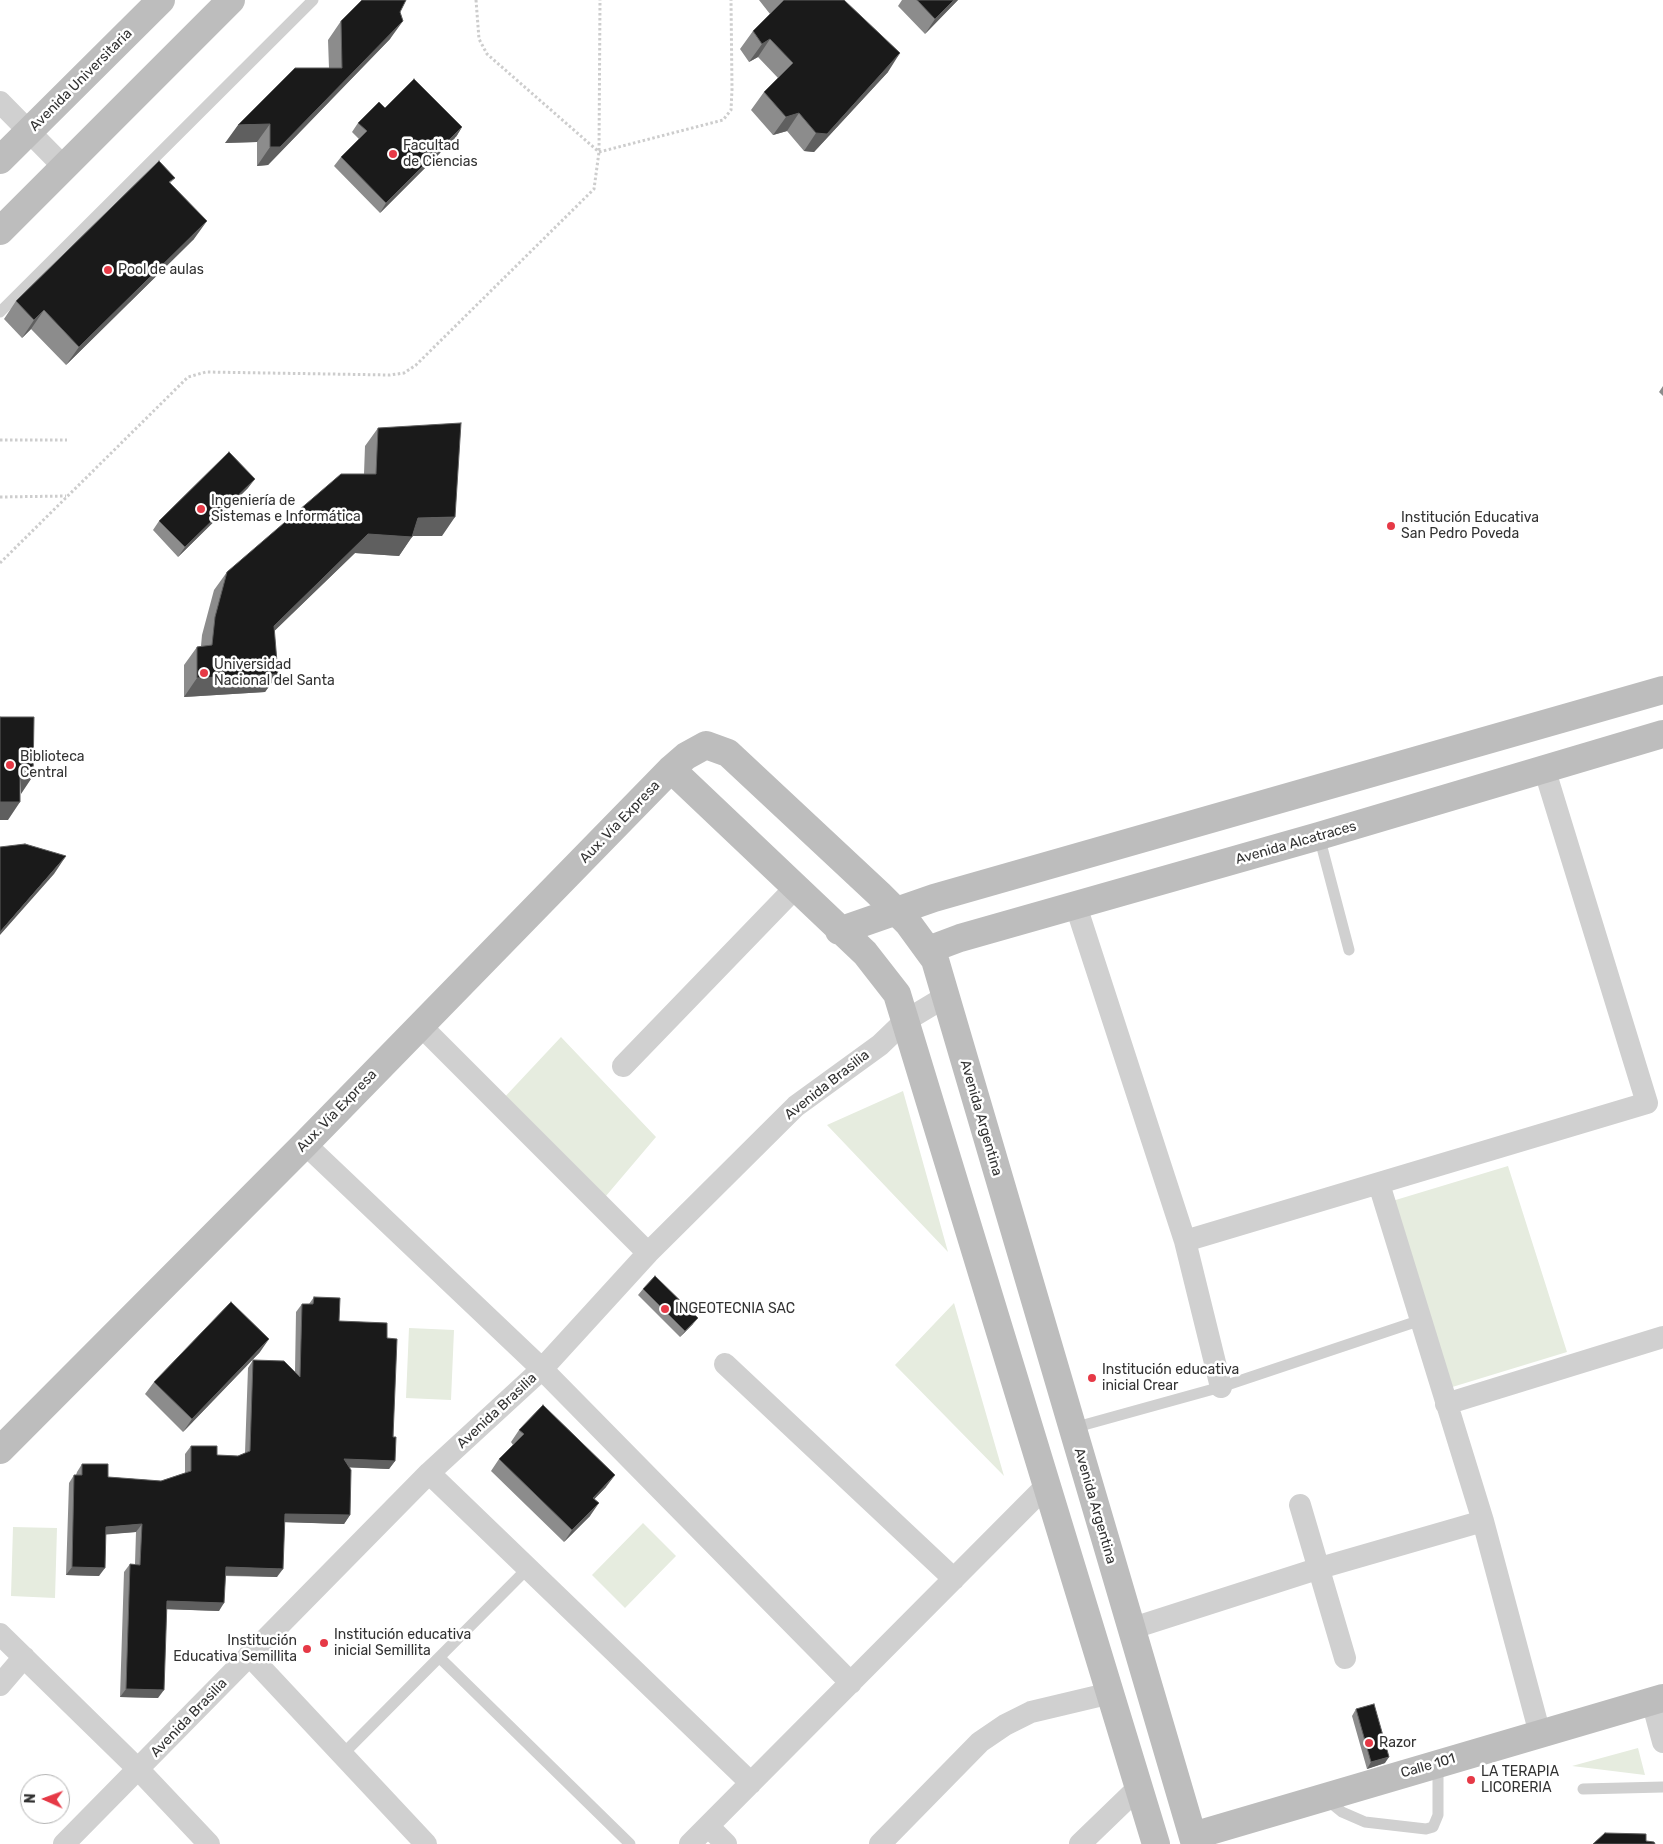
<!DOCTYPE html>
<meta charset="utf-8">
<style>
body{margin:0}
#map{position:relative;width:1663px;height:1844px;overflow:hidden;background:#fff;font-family:Rubik,sans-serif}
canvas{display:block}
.north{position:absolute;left:20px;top:1774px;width:50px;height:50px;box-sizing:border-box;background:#fff;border:1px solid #adadad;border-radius:50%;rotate:272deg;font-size:14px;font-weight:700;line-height:20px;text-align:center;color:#333}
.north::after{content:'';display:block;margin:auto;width:18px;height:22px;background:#e63946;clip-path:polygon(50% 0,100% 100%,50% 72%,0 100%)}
</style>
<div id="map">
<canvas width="1663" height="1844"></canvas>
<div class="north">N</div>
</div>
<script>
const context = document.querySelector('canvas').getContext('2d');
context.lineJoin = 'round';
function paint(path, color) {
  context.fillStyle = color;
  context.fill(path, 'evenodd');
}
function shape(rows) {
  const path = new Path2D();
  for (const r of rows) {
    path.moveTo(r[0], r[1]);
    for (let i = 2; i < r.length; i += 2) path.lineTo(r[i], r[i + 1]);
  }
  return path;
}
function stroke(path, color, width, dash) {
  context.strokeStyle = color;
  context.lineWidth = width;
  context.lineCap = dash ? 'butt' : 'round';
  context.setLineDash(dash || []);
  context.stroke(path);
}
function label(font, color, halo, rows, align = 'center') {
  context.font = font + ' Rubik,sans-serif';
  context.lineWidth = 5;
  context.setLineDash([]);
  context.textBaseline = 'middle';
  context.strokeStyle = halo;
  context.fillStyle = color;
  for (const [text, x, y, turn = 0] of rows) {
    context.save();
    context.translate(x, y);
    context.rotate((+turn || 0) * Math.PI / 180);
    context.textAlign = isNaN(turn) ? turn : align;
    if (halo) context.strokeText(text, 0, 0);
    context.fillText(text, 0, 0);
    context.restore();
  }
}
const green = shape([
 [561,1037,656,1137,600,1203,501,1101],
 [903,1091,948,1252,827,1125],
 [1508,1166,1567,1352,1449,1388,1389,1202],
 [954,1303,1004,1476,895,1365],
 [409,1328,454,1330,451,1400,406,1398],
 [643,1523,676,1556,625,1608,592,1575],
 [13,1527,57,1528,55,1598,11,1596],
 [1638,1748,1645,1775,1572,1766]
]);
const path = shape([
 [476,0,479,39,487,54,599,152,723,120,731,110,732,89,731,0],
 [0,440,67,440],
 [0,497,66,496],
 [0,563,188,377,206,372,390,375,404,373,416,365,594,189,599,152,600,0]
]);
const lane = shape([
 [0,312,313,0],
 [1319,836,1349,950],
 [1073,1428,1221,1387,1421,1320],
 [440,1658,630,1844],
 [342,1755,528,1568],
 [1583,1789,1663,1787],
 [1326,1799,1342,1812,1365,1822,1426,1829,1433,1827,1438,1815,1438,1764]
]);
const street = shape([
 [0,102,64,167],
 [1076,906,1185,1241,1221,1387],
 [421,1026,648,1253],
 [623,1066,795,888],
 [305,1144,542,1369,851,1683],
 [1379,1184,1483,1521,1540,1734],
 [1185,1241,1647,1103,1545,771],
 [725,1364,954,1579],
 [1446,1404,1663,1337],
 [429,1473,751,1783],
 [1300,1505,1345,1658],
 [1130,1629,1320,1568,1483,1521],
 [0,1634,139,1770,209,1844],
 [249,1655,426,1844],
 [0,1685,24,1657],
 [1652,1701,1663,1742],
 [708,1826,726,1844],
 [64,1844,429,1473,542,1369,648,1253,796,1106,880,1045,905,1021,945,997],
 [690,1844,1048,1484],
 [880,1844,980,1742,1005,1725,1031,1712,1111,1693],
 [1080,1844,1139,1787]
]);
const secondary = shape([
 [0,160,161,0],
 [0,231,231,0],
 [671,769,865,953,897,994,1156,1844],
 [839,931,934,898,1663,690],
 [928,950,960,938,1319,836,1663,734],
 [0,1450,305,1144,671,769,686,756,706,745,728,753,879,894,908,923,935,960,1195,1844],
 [1193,1836,1663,1698]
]);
const wall = shape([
 [759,0,844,0,888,72,814,152,804,151,787,131,773,135,751,110,764,92,778,78,758,57,749,62,740,49,753,31,770,14],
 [902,0,958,0,925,34,898,6],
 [400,12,390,39,268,165,257,166,257,142,225,143,329,68,328,40,341,21],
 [385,108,462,127,456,137,380,213,334,166,341,157,359,139,352,132,358,123],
 [175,178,170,183,194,239,66,365,31,329,22,338,4,319,16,301],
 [1663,386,1663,396,1659,392],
 [378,428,442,536,412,536,399,556,355,553,274,631,278,674,265,692,184,697,184,665,197,647,201,646,202,635,214,590,227,572,364,474,365,446],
 [248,488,178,557,153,530,159,521],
 [643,1289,693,1324,680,1337,638,1295],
 [314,1297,339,1321,387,1338,395,1461,389,1469,349,1467,350,1515,344,1524,284,1522,277,1577,225,1576,219,1611,166,1609,158,1698,120,1697,124,1572,130,1564,135,1564,136,1532,106,1534,99,1576,66,1575,69,1483,74,1475,76,1475,77,1472,82,1464,108,1477,161,1481,185,1473,185,1454,191,1446,217,1455,238,1456,245,1453,248,1368,253,1360,295,1372,296,1312,302,1304,309,1304],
 [260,1352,183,1432,145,1394,154,1382],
 [519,1430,606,1487,594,1499,590,1516,564,1542,491,1471,499,1459,513,1445,511,1442],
 [1356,1709,1385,1763,1367,1769,1352,1716]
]);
const shadedWall = shape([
 [954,0,958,0,925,34,935,19],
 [403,21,390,39,268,165,257,166,270,147],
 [770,39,758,57,749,62,762,44],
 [900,53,888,72,814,152,804,151,816,133],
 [799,113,787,131,773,135,786,117],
 [270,124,257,142,225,143,238,125],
 [462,127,456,137,380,213,386,203],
 [207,221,194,239,66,365,79,347],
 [44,310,31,329,22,338,34,320],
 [255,479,248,488,178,557,185,547],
 [455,517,442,536,405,536,418,518],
 [368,534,412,537,399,556,355,553,261,644,274,626],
 [278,674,265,692,184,697,197,678],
 [20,776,33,776,21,794],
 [0,802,20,802,8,820,0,820],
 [66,856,54,874,0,935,0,932],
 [698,1318,693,1324,680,1337,685,1331],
 [269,1339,260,1352,183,1432,192,1419],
 [344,1459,395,1461,389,1469,338,1467],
 [615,1475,606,1487,584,1510,593,1498],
 [599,1503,590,1516,564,1542,572,1530],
 [285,1514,350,1515,344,1524,279,1522],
 [142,1524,136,1532,101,1535,106,1527],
 [72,1567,105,1568,99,1576,66,1575],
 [226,1567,283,1569,277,1577,220,1575],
 [167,1601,224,1603,219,1611,161,1609],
 [126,1689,164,1690,158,1698,120,1697],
 [1389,1757,1385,1763,1367,1769,1371,1762]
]);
const building = shape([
 [362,0,406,0,400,12,403,21,280,147,270,147,270,124,238,125,295,68,342,68,341,21,362,0],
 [784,0,844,0,900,53,827,134,816,133,799,113,786,117,764,92,793,63,770,39,762,44,753,31,784,0],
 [917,0,954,0,935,19,917,0],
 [414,79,462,127,386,203,341,157,367,131,358,123,379,102,385,108,414,79],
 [159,161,175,178,169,182,207,221,79,347,44,310,34,320,16,301,159,161],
 [461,423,455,517,418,518,412,537,368,534,274,626,278,674,197,678,197,647,212,645,215,617,227,572,341,474,376,474,378,428,461,423],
 [229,452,255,479,185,547,159,521,229,452],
 [0,717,34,717,33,776,20,776,20,802,0,802,0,717],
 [25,844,66,856,0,932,0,847,25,844],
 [655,1276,698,1318,685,1331,643,1289,655,1276],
 [314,1297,340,1298,339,1321,387,1323,387,1338,397,1339,393,1437,396,1437,395,1461,344,1459,351,1470,350,1515,285,1514,283,1569,226,1567,224,1603,167,1601,164,1690,126,1689,130,1564,140,1565,142,1524,106,1527,105,1568,72,1567,74,1475,82,1475,82,1464,108,1464,108,1477,161,1481,191,1471,191,1446,217,1446,217,1455,238,1456,250,1451,253,1360,284,1361,300,1377,302,1304,313,1304,314,1297],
 [231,1302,269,1339,192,1419,154,1382,231,1302],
 [543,1405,615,1475,593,1498,599,1503,572,1530,499,1459,524,1434,519,1430,543,1405],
 [1374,1704,1389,1757,1371,1762,1356,1709,1374,1704],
 [1605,1833,1646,1834,1646,1841,1654,1842,1655,1844,1593,1844,1605,1833]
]);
const markers = [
 [393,154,5,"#e63946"],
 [108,270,5,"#e63946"],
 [201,509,5,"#e63946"],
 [1391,526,5,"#e63946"],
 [204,673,5,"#e63946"],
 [10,765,5,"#e63946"],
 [665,1309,5,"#e63946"],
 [1092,1378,5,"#e63946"],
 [324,1643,5,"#e63946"],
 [307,1649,5,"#e63946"],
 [1369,1743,5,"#e63946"],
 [1471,1780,5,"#e63946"]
];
const streetNames = [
 ["Avenida Universitaria",81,80,-45],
 ["Aux. Vía Expresa",620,822,-46],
 ["Avenida Alcatraces",1296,843,-16],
 ["Avenida Brasilia",827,1085,-38],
 ["Aux. Vía Expresa",337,1111,-46],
 ["Avenida Argentina",981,1118,74],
 ["Avenida Brasilia",497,1411,-43],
 ["Avenida Argentina",1095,1506,74],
 ["Avenida Brasilia",189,1718,-46],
 ["Calle 101",1428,1766,-16]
];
const poiNames = [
 ["Facultad",403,146],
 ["de Ciencias",403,162],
 ["Pool de aulas",118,270],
 ["Ingeniería de",211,501],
 ["Sistemas e Informática",211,517],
 ["Institución Educativa",1401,518],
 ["San Pedro Poveda",1401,534],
 ["Universidad",214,665],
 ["Nacional del Santa",214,681],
 ["Biblioteca",20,757],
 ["Central",20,773],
 ["INGEOTECNIA SAC",675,1309],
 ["Institución educativa",1102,1370],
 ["inicial Crear",1102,1386],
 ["Institución educativa",334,1635],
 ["inicial Semillita",334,1651],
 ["Institución",297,1641,"right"],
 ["Educativa Semillita",297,1657,"right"],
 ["Razor",1379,1743],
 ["LA TERAPIA",1481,1772],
 ["LICORERIA",1481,1788]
];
paint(green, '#e6ecdf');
stroke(path, '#cdcdcd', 3, [2.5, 2.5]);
stroke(lane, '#d0d0d0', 11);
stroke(street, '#d0d0d0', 22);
stroke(secondary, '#bdbdbd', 28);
paint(wall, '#8c8c8c');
paint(shadedWall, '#5f5f5f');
paint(building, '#1a1a1a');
stroke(building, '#5f5f5f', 1);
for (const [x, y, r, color] of markers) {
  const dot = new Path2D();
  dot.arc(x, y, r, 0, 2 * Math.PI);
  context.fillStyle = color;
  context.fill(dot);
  stroke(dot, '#fff', 2);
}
label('14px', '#333', '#fff', streetNames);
label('14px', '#333', '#fff', poiNames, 'left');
</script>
